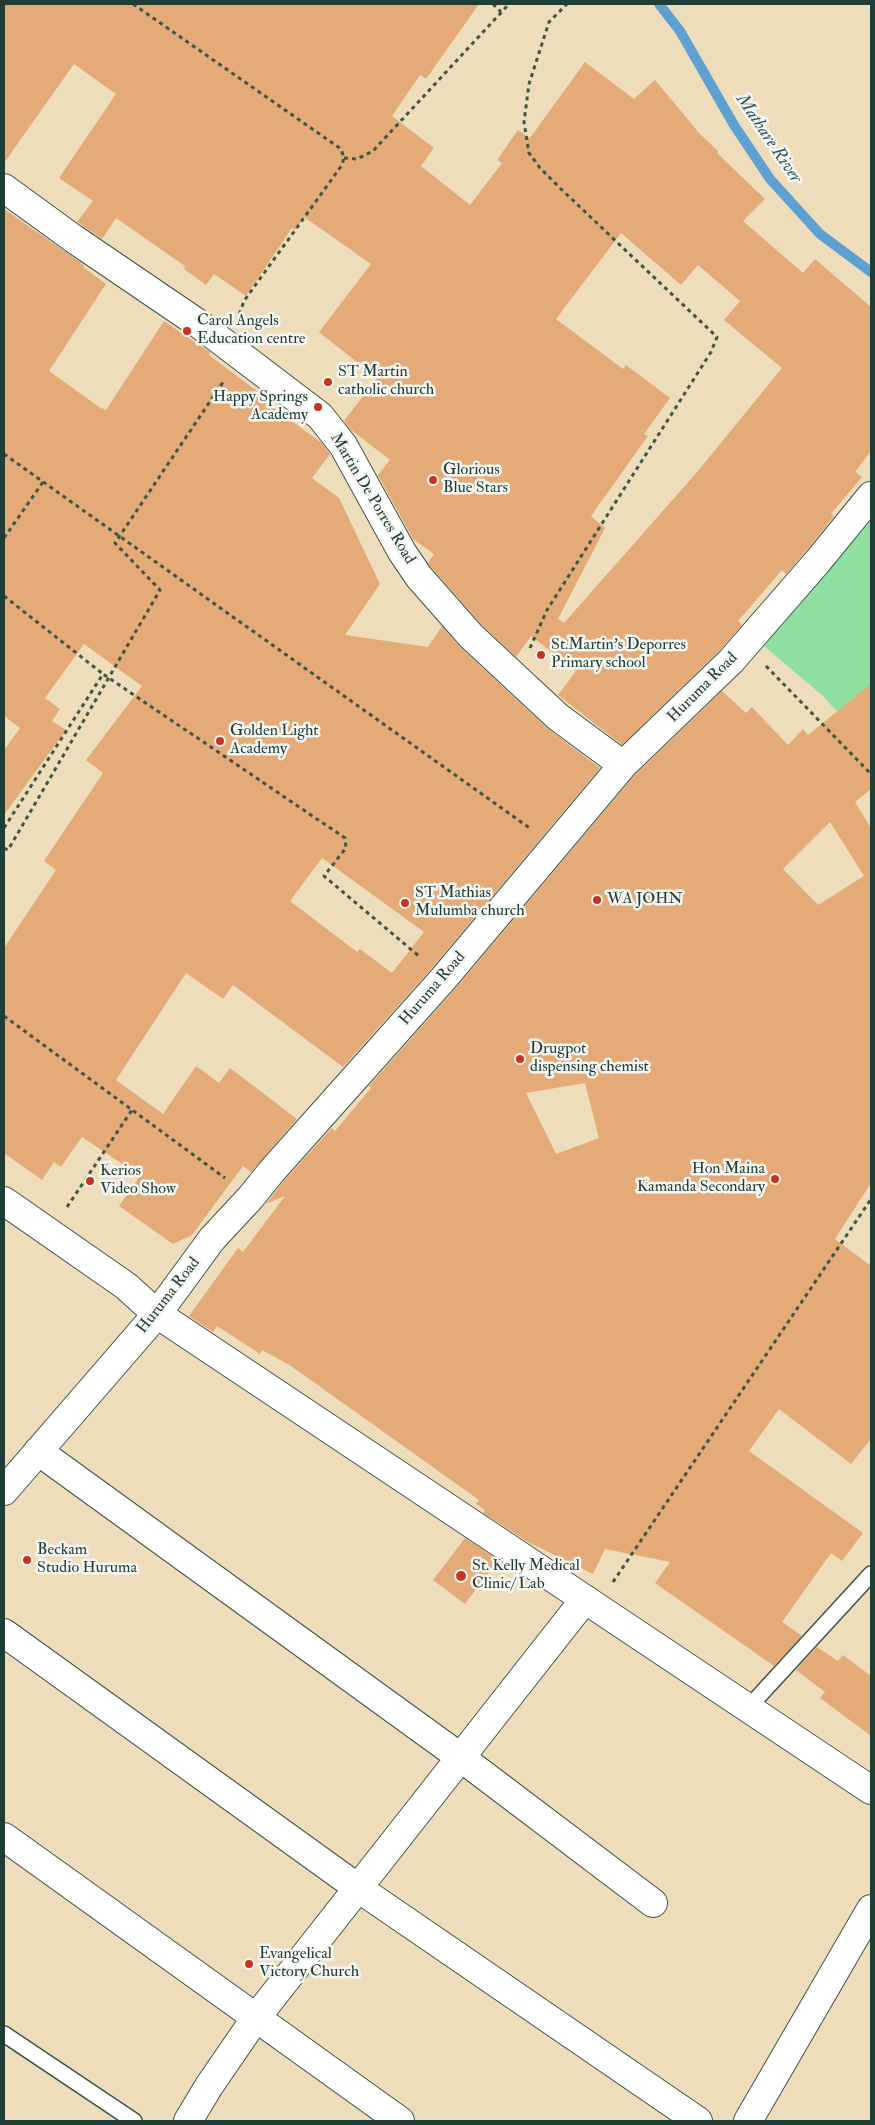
<!DOCTYPE html>
<style>
body{margin:0}
#map{position:relative;width:875px;height:2125px;overflow:hidden;background:#edb;font-family:"IM FELL Double Pica",serif}
canvas{display:block}
.frame{position:absolute;inset:0;border:5px solid #1f3d34;pointer-events:none}
</style>
<div id="map">
<canvas width="875" height="2125"></canvas>
<div class="frame"></div>
</div>
<script>
const context = document.querySelector('canvas').getContext('2d');
context.lineJoin = 'round';
function paint(path, color) {
  context.fillStyle = color;
  context.fill(path, 'evenodd');
}
function shape(rows) {
  const path = new Path2D();
  for (const r of rows) {
    path.moveTo(r[0], r[1]);
    for (let i = 2; i < r.length; i += 2) path.lineTo(r[i], r[i + 1]);
  }
  return path;
}
function stroke(path, color, width, dash) {
  context.strokeStyle = color;
  context.lineWidth = width;
  context.lineCap = dash ? 'butt' : 'round';
  context.setLineDash(dash || []);
  context.stroke(path);
}
function label(font, color, halo, rows, align = 'center') {
  context.font = font + ' "IM FELL Double Pica",serif';
  context.lineWidth = 5;
  context.setLineDash([]);
  context.textBaseline = 'middle';
  context.strokeStyle = halo;
  context.fillStyle = color;
  for (const [text, x, y, turn = 0] of rows) {
    context.save();
    context.translate(x, y);
    context.rotate((+turn || 0) * Math.PI / 180);
    context.textAlign = isNaN(turn) ? turn : align;
    if (halo) context.strokeText(text, 0, 0);
    context.fillText(text, 0, 0);
    context.restore();
  }
}
const green = shape([
 [871,520,871,749,823,696,764,646,814,583]
]);
const stream = shape([
 [659,4,680,31,734,125,770,179,820,234,871,272]
]);
const building = shape([
 [4,4,479,4,426,79,420,75,392,116,434,148,421,166,470,205,502,163,497,160,518,130,530,138,585,62,634,99,655,80,699,133,719,152,717,153,765,199,743,221,803,273,815,259,871,307,871,451,855,472,862,477,831,514,834,516,806,551,786,574,782,570,738,621,742,625,720,650,622,745,558,695,576,671,531,636,516,657,482,625,431,567,428,563,434,554,413,539,378,475,390,460,350,429,344,421,377,378,319,332,371,264,304,217,295,230,292,228,246,296,214,274,206,285,184,269,185,266,116,218,102,239,83,226,77,222,93,201,59,178,116,94,74,64,4,163],
 [621,233,681,285,698,265,740,301,724,320,782,368,698,471,564,623,558,619,605,528,591,516,648,436,644,434,670,398,626,365,623,369,556,319],
 [4,209,84,265,83,267,106,284,49,371,102,409,103,408,106,410,164,321,205,349,210,352,209,355,274,404,271,406,322,443,330,454,312,478,339,498,380,584,345,635,428,647,442,626,460,647,547,728,600,768,432,968,343,1067,233,985,223,999,186,973,116,1080,163,1114,196,1066,219,1083,230,1068,297,1119,251,1172,243,1166,192,1235,173,1244,119,1206,140,1176,82,1137,61,1167,54,1162,42,1180,4,1153,4,948,56,870,44,861,103,773,86,760,142,686,84,644,45,698,60,709,52,721,66,730,4,815,4,750,20,728,4,716],
 [322,858,424,932,392,973,360,949,357,952,290,901],
 [871,684,871,789,855,802,871,828,871,1183,835,1239,871,1266,871,1439,851,1464,779,1409,749,1451,863,1533,842,1561,831,1553,782,1622,802,1636,774,1666,655,1583,670,1562,605,1549,593,1574,528,1542,483,1513,485,1510,476,1504,479,1500,291,1366,262,1350,260,1354,217,1326,213,1332,189,1316,238,1248,243,1252,285,1196,266,1204,283,1182,332,1128,335,1131,371,1088,369,1086,456,988,634,776,722,691,746,713,752,707,788,745,803,729,808,735],
 [830,822,864,876,818,905,783,869],
 [585,1083,599,1138,556,1154,526,1093],
 [465,1538,498,1560,465,1604,433,1580],
 [817,1647,838,1661,843,1655,871,1676,871,1736,820,1698,825,1692,796,1670]
]);
const path = shape([
 [133,4,341,149,344,158,342,165,244,301,239,315],
 [493,4,501,12],
 [344,158,357,159,373,151,509,4],
 [4,454,531,829],
 [4,538,43,482],
 [4,596,103,674],
 [530,648,547,610,711,352,717,337,561,189,540,168,529,153,524,122,529,84,549,22,567,4],
 [766,666,871,774],
 [4,828,103,674,345,838,346,848,324,876,420,957],
 [4,848,8,850,160,590,115,543,223,382],
 [4,1016,225,1178],
 [67,1207,132,1110],
 [613,1582,871,1199]
]);
const lane = shape([
 [748,1708,871,1574],
 [4,2034,134,2121]
]);
const street = shape([
 [4,188,74,239,199,324,320,416,343,445,402,552,419,577,471,636,558,717,623,765],
 [4,1201,126,1286,157,1314,871,1790],
 [38,1451,460,1757,653,1903],
 [4,1491,157,1314,212,1239,251,1197,271,1172,444,978,623,765,731,661,818,561,871,496],
 [4,1633,358,1888,698,2121],
 [4,1837,400,2121],
 [188,2121,209,2086,255,2019,585,1599],
 [748,2121,871,1909]
]);
const markers = [
 [187,331,5,"#c8321e"],
 [328,382,5,"#c8321e"],
 [318,407,5,"#c8321e"],
 [433,480,5,"#c8321e"],
 [541,655,5,"#c8321e"],
 [220,741,5,"#c8321e"],
 [597,900,5,"#c8321e"],
 [405,903,5,"#c8321e"],
 [520,1059,5,"#c8321e"],
 [775,1179,5,"#c8321e"],
 [90,1181,5,"#c8321e"],
 [27,1560,5,"#c8321e"],
 [461,1576,6,"#c8321e"],
 [249,1964,5,"#c8321e"]
];
const poiNames = [
 ["Carol Angels",197,322],
 ["Education centre",197,340],
 ["ST Martin",338,373],
 ["catholic church",338,391],
 ["Happy Springs",308,398,"right"],
 ["Academy",308,416,"right"],
 ["Glorious",443,471],
 ["Blue Stars",443,489],
 ["St.Martin's Deporres",551,646],
 ["Primary school",551,664],
 ["Golden Light",230,732],
 ["Academy",230,750],
 ["ST Mathias",415,894],
 ["Mulumba church",415,912],
 ["WA JOHN",607,900],
 ["Drugpot",530,1050],
 ["dispensing chemist",530,1068],
 ["Hon Maina",765,1170,"right"],
 ["Kamanda Secondary",765,1188,"right"],
 ["Kerios",100,1172],
 ["Video Show",100,1190],
 ["Beckam",37,1551],
 ["Studio Huruma",37,1569],
 ["St. Kelly Medical",472,1567],
 ["Clinic/ Lab",472,1585],
 ["Evangelical",259,1955],
 ["Victory Church",259,1973]
];
const streetNames = [
 ["Martin De Porres Road",372,499,59],
 ["Huruma Road",703,688,-45],
 ["Huruma Road",433,989,-49],
 ["Huruma Road",169,1296,-52]
];
const waterNames = [
 ["Mathare River",768,139,56]
];
paint(green, '#8fe0a0');
stroke(stream, '#5da0d1', 10);
paint(building, '#e4aa78');
stroke(lane, '#3e5548', 18);
stroke(street, '#3e5548', 30);
stroke(path, '#3e5548', 3, [4, 4]);
stroke(lane, '#fff', 15);
stroke(street, '#fff', 28);
for (const [x, y, r, color] of markers) {
  const dot = new Path2D();
  dot.arc(x, y, r, 0, 2 * Math.PI);
  context.fillStyle = color;
  context.fill(dot);
  stroke(dot, '#f6f6f2', 2);
}
label('16px', '#1f3d34', '#f6f6f2', poiNames, 'left');
label('16px', '#1f3d34', '#f6f6f2', streetNames);
label('italic 18px', '#325b63', '#f6f6f2', waterNames);
</script>
